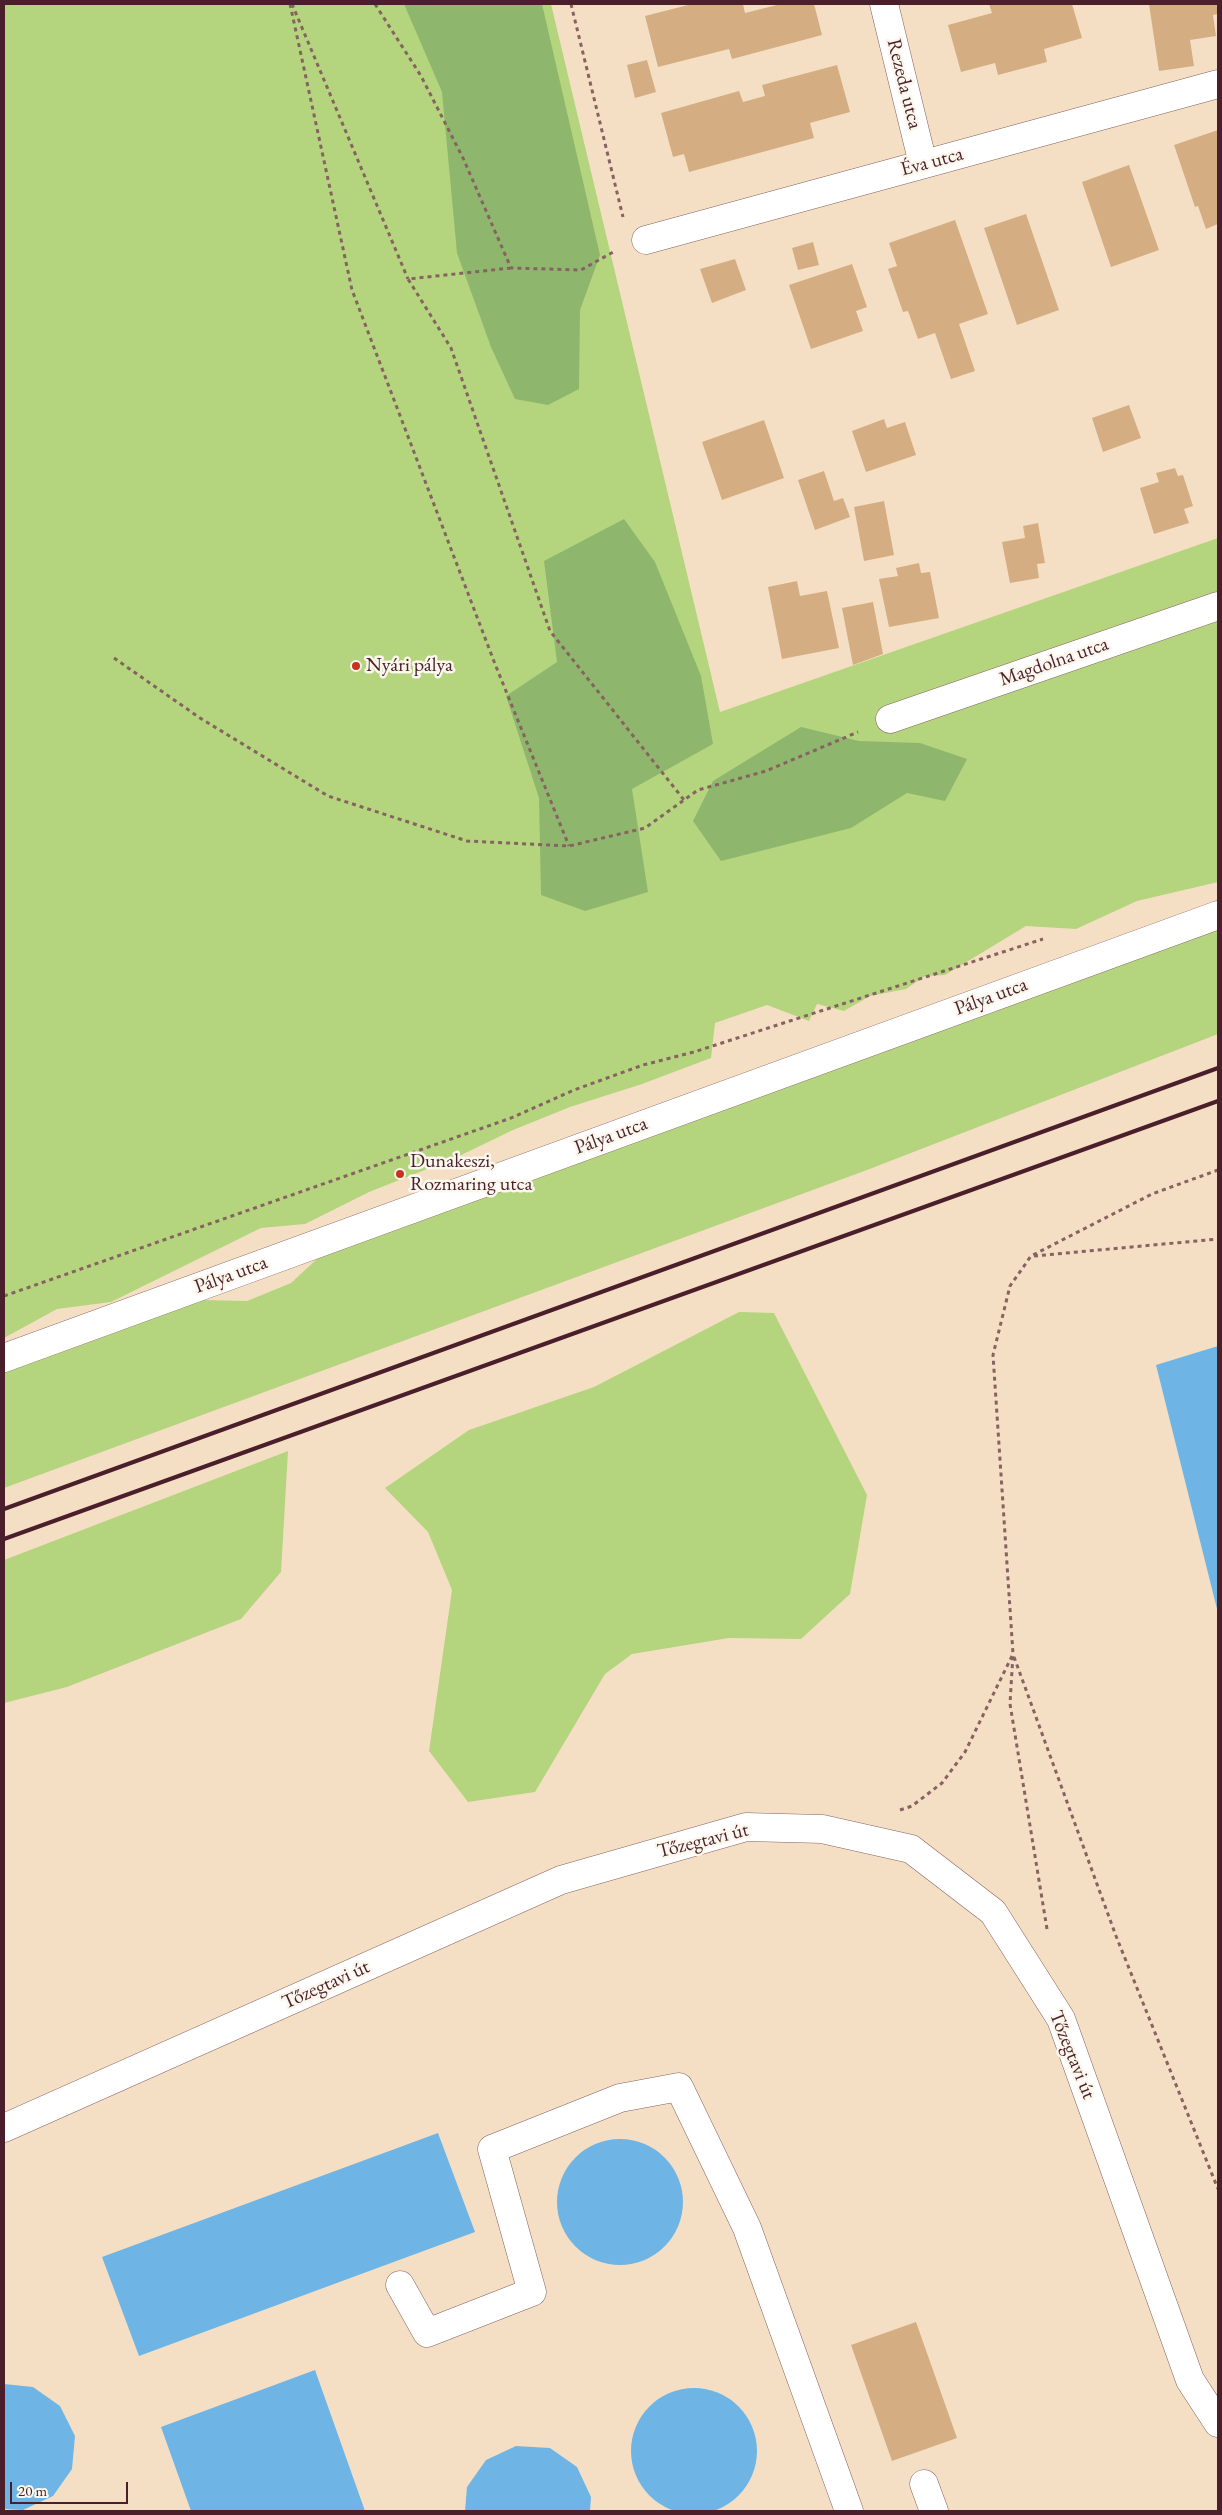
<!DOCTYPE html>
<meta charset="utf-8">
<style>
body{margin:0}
#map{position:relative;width:1222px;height:2515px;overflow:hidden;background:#f5dfc4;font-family:"EB Garamond",serif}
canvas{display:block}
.frame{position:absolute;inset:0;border:5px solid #4a1f2b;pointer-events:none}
.scale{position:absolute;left:10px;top:2482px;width:118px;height:22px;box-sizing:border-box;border:2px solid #4a1f2b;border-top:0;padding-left:6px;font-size:15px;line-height:18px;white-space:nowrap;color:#4a1f2b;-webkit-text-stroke:4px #fbf7ec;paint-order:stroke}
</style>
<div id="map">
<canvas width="1222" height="2515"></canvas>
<div class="frame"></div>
<div class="scale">20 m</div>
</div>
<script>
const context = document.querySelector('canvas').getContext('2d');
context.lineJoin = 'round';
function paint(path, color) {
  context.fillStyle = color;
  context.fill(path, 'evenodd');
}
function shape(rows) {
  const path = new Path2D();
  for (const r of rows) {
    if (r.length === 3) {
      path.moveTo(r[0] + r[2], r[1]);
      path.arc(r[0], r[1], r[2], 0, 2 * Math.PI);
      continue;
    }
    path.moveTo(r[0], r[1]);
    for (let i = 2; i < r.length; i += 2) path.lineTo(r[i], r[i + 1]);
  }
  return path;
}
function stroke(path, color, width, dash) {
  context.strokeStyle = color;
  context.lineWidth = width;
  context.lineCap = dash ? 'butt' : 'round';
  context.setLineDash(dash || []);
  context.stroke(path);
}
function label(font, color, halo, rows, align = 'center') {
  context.font = font + ' "EB Garamond",serif';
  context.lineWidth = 5;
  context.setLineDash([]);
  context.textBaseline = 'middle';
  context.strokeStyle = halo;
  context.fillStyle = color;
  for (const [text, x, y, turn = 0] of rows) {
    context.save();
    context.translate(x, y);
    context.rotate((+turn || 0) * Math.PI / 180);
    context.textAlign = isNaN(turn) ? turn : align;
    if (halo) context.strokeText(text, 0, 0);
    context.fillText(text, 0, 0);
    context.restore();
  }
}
const green = shape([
 [4,4,551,4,720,712,1218,538,1218,882,1137,901,1076,929,1026,926,945,975,925,976,906,989,870,996,844,1011,817,1004,809,1021,767,1005,715,1023,711,1058,642,1084,570,1107,513,1130,455,1158,369,1192,305,1224,261,1228,111,1302,57,1309,4,1338],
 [1218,919,1218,1034,867,1170,4,1488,4,1370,201,1300,247,1301,291,1283,332,1245],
 [739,1312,774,1313,867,1495,850,1594,801,1639,729,1638,632,1654,605,1674,535,1792,468,1802,429,1751,452,1590,428,1532,385,1488,469,1430,594,1387],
 [288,1451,281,1572,241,1619,67,1687,4,1703,4,1560]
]);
const forest = shape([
 [404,4,542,4,600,255,580,310,579,389,548,405,515,399,491,347,457,253,442,92],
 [624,519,655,562,701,676,713,744,632,789,648,892,585,911,541,895,539,798,506,696,557,662,544,561],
 [801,727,859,741,920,743,967,759,945,801,907,793,851,828,721,861,693,821,713,781]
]);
const water = shape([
 [1218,1346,1218,1613,1156,1365],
 [438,2133,475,2232,139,2356,102,2257],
 [620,2202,63],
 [315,2370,365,2511,191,2511,161,2427],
 [4,2384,33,2387,60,2406,75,2436,72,2469,53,2496,23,2510,4,2509],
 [694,2451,63],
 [516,2446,550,2448,577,2467,591,2497,590,2511,465,2511,467,2487,486,2460]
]);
const building = shape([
 [692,4,743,4,745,13,781,4,814,4,822,35,732,59,729,49,658,67,645,16],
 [989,4,1072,4,1082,38,1044,49,1047,62,998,75,995,63,961,72,948,25,992,13],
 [1149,4,1218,4,1218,14,1213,15,1216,36,1190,40,1194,66,1159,71],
 [647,60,656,92,635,98,627,65],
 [837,65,850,112,810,123,814,138,689,172,684,154,673,157,661,113,739,91,743,102,765,96,762,85],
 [1218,130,1218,224,1206,229,1198,206,1195,207,1174,145],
 [1129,165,1159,250,1111,267,1082,182],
 [1026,214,1059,310,1017,325,984,228],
 [955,220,988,314,959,324,975,371,951,379,935,333,918,339,908,311,903,312,888,269,897,266,889,243],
 [813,242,819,265,798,270,792,248],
 [735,259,746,290,712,303,700,269],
 [852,264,867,307,856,311,863,331,811,349,789,285],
 [1129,405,1141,438,1103,452,1092,418],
 [884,419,887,428,905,422,916,455,866,472,852,431],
 [764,420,784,478,722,500,702,442],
 [1175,468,1178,476,1183,475,1193,506,1184,509,1189,523,1154,534,1140,488,1159,482,1156,473],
 [824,471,834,501,843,498,850,517,815,530,798,480],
 [884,501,894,555,864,561,854,507],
 [1038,523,1045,563,1037,564,1039,578,1010,583,1002,542,1025,538,1023,526],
 [919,563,921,573,930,572,939,618,889,627,879,579,898,576,896,568],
 [797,581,800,596,827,591,839,648,782,659,768,587],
 [873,602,883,654,853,665,842,608],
 [916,2322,957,2438,892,2461,851,2345]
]);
const path = shape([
 [290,4,352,290,495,664,569,846],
 [292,4,408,279],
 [375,4,421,76,463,158,511,268,581,270,615,251],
 [571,4,623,217],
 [511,268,408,279,451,348,550,631,684,800],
 [114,658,200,718,328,796,467,841,569,846,645,828,698,790,766,771,858,732],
 [1034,1256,1218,1239],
 [4,1296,511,1118,574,1090,643,1065,694,1052,1043,939],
 [1014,1657,1116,1936,1218,2189],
 [900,1810,912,1806,942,1783,965,1752,1012,1656],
 [1047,1929,1010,1704,1013,1654,993,1355,1010,1286,1031,1256,1152,1194,1218,1170]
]);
const minor = shape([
 [884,4,923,164],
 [646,240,1218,84],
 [890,719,1218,606],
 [4,1358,1218,915],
 [4,2128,561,1880,746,1827,822,1829,911,1849,993,1912,1061,2019,1190,2380,1218,2423],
 [400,2285,427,2333,532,2292,492,2149,620,2098,679,2087,747,2228,849,2511],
 [924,2484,934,2511]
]);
const rail = shape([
 [4,1509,1218,1068],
 [4,1539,1218,1101]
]);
const markers = [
 [356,666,5,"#c8321e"],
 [400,1174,5,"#c8321e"]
];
const streetNames = [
 ["Rezeda utca",904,84,76],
 ["Éva utca",932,162,-15],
 ["Magdolna utca",1054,662,-19],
 ["Pálya utca",991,997,-20],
 ["Pálya utca",611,1136,-20],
 ["Pálya utca",231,1275,-20],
 ["Tőzegtavi út",703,1841,-14],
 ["Tőzegtavi út",326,1985,-24],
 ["Tőzegtavi út",1072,2055,68]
];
const poiNames = [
 ["Nyári pálya",366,666],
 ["Dunakeszi,",410,1162],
 ["Rozmaring utca",410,1185]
];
paint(green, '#b4d57e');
paint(forest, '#8fb66d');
paint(water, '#6eb5e5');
paint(building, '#d4ae82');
stroke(minor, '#866261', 29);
stroke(path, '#866261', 3, [4, 4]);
stroke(minor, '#fff', 28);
stroke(rail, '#4a1f2b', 4);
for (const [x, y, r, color] of markers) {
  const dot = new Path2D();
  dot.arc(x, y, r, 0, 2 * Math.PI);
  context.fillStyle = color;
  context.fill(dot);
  stroke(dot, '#fbf7ec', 2);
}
label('20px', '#4a1f2b', '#fbf7ec', streetNames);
label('20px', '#4a1f2b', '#fbf7ec', poiNames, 'left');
</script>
